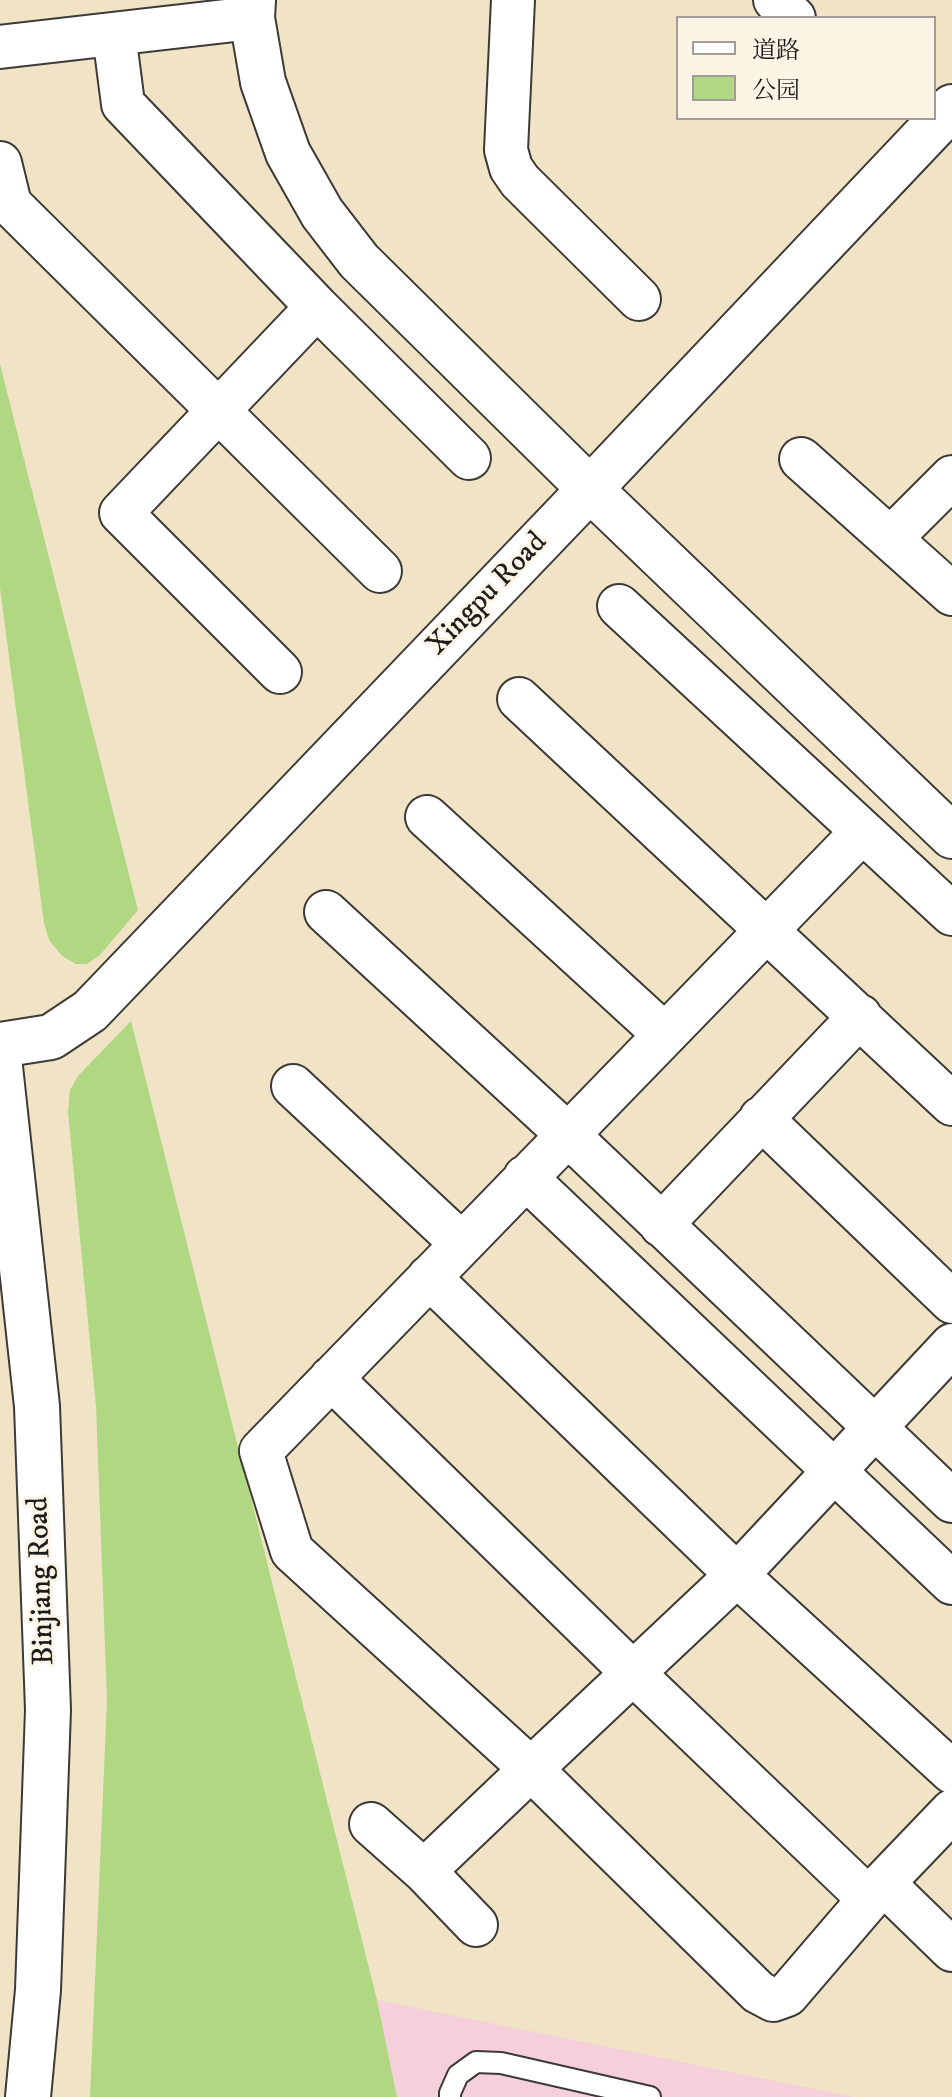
<!DOCTYPE html>
<meta charset="utf-8">
<style>
body{margin:0}
#map{position:relative;width:952px;height:2097px;overflow:hidden;background:#f1e3c6;font-family:"IM FELL DW Pica","Noto Serif SC",serif}
canvas{display:block}
.legend{position:absolute;left:676px;top:16px;width:260px;height:104px;box-sizing:border-box;background:#fcf5e5;border:2px solid #a29e95;margin:0;padding:10px 14px;list-style:none;font-size:24px;color:#1c1c1c}
.legend li{display:flex;align-items:center;gap:16px;height:40px}
.legend b{width:40px;border:2px solid #a29e95}
</style>
<div id="map">
<canvas width="952" height="2097"></canvas>
<ul class="legend">
<li><b style="height:10px;background:#fff"></b>道路</li>
<li><b style="height:22px;background:#b0d782"></b>公园</li>
</ul>
</div>
<script>
const context = document.querySelector('canvas').getContext('2d');
context.lineJoin = 'round';
function paint(path, color) {
  context.fillStyle = color;
  context.fill(path, 'evenodd');
}
function shape(rows) {
  const path = new Path2D();
  for (const r of rows) {
    path.moveTo(r[0], r[1]);
    for (let i = 2; i < r.length; i += 2) path.lineTo(r[i], r[i + 1]);
  }
  return path;
}
function stroke(path, color, width, dash) {
  context.strokeStyle = color;
  context.lineWidth = width;
  context.lineCap = dash ? 'butt' : 'round';
  context.setLineDash(dash || []);
  context.stroke(path);
}
function label(font, color, halo, rows, align = 'center') {
  context.font = font + ' "IM FELL DW Pica",serif';
  context.lineWidth = 6;
  context.setLineDash([]);
  context.textBaseline = 'middle';
  context.strokeStyle = halo;
  context.fillStyle = color;
  for (const [text, x, y, turn = 0] of rows) {
    context.save();
    context.translate(x, y);
    context.rotate((+turn || 0) * Math.PI / 180);
    context.textAlign = isNaN(turn) ? turn : align;
    if (halo) context.strokeText(text, 0, 0);
    context.fillText(text, 0, 0);
    context.restore();
  }
}
const built = shape([
 [377,2000,854,2097,397,2097]
]);
const green = shape([
 [0,364,138,910,100,955,87,964,76,964,62,956,49,940,44,923,0,588],
 [131,1021,377,2000,397,2097,90,2097,107,1700,96,1406,68,1112,70,1090,78,1076]
]);
const lane = shape([
 [450,2097,450,2093,458,2075,476,2062,501,2063,650,2097]
]);
const street = shape([
 [513,0,506,150,511,168,520,181,639,299],
 [775,0,794,18],
 [114,34,123,104,317,307,469,458],
 [0,47,252,18],
 [0,163,10,204,380,571],
 [801,459,952,594],
 [891,538,952,477],
 [619,606,952,914],
 [280,672,121,513,317,307],
 [519,699,952,1104],
 [427,817,664,1034],
 [862,832,261,1451,292,1551,531,1769,758,1992,773,2000,787,1995,883,1883,952,1811],
 [326,912,567,1134,952,1501],
 [293,1086,461,1243],
 [761,1118,952,1302],
 [525,1177,952,1583],
 [661,1225,860,1016],
 [429,1277,737,1575,952,1772],
 [331,1378,634,1674,869,1899],
 [371,1824,424,1871,476,1925],
 [424,1871,531,1769,737,1575,952,1345],
 [883,1883,952,1950]
]);
const secondary = shape([
 [253,0,252,18,263,82,288,153,322,213,359,261,590,489,952,836],
 [0,1045,51,1037,90,1011,590,489,952,107],
 [0,1067,37,1406,48,1710,38,1990,28,2097]
]);
const streetNames = [
 ["Xingpu Road",488,595,-46],
 ["Binjiang Road",43,1581,-92]
];
paint(built, '#f5cfda');
paint(green, '#b0d782');
stroke(lane, '#3c3a36', 24);
stroke(street, '#3c3a36', 46);
stroke(secondary, '#3c3a36', 48);
stroke(lane, '#fff', 20);
stroke(street, '#fff', 42);
stroke(secondary, '#fff', 44);
label('30px', '#1c1c1c', '#fcf5e5', streetNames);
</script>
